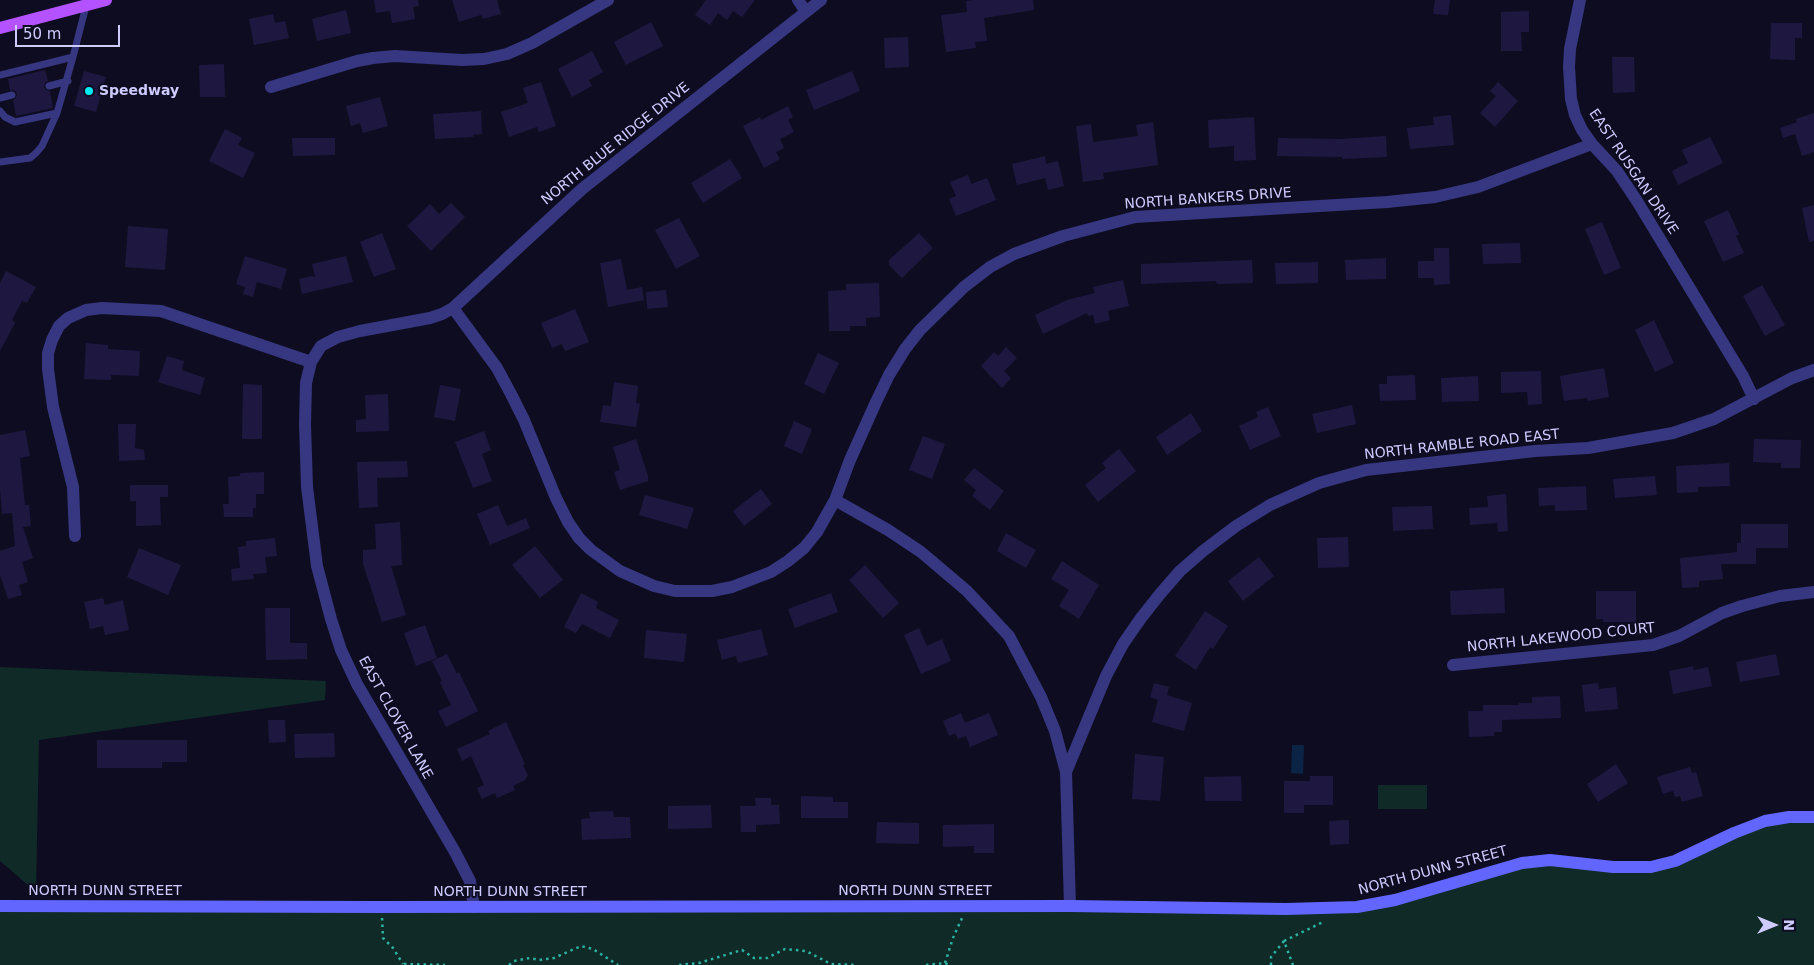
<!DOCTYPE html>
<style>
body{margin:0}
#map{position:relative;width:1814px;height:965px;overflow:hidden;background:#0e0c20;font-family:"DejaVu Sans",sans-serif}
canvas{display:block}
.north{position:absolute;left:1749px;top:900px;width:50px;height:50px;-webkit-text-stroke:4px #0e0c20;paint-order:stroke;rotate:90deg;font-size:14px;font-weight:700;line-height:20px;text-align:center;color:#cecbff}
.north::after{content:'';display:block;margin:auto;width:18px;height:22px;background:#cecbff;clip-path:polygon(50% 0,100% 100%,50% 72%,0 100%)}
.scale{position:absolute;left:15px;top:25px;width:105px;height:22px;box-sizing:border-box;border:2px solid #cecbff;border-top:0;padding-left:6px;font-size:15px;line-height:18px;white-space:nowrap;color:#cecbff;-webkit-text-stroke:4px #0e0c20;paint-order:stroke}
</style>
<div id="map">
<canvas width="1814" height="965"></canvas>
<div class="north">N</div>
<div class="scale">50 m</div>
</div>
<script>
const context = document.querySelector('canvas').getContext('2d');
context.lineJoin = 'round';
function paint(path, color) {
  context.fillStyle = color;
  context.fill(path, 'evenodd');
}
function shape(rows) {
  const path = new Path2D();
  for (const r of rows) {
    path.moveTo(r[0], r[1]);
    for (let i = 2; i < r.length; i += 2) path.lineTo(r[i], r[i + 1]);
  }
  return path;
}
function stroke(path, color, width, dash) {
  context.strokeStyle = color;
  context.lineWidth = width;
  context.lineCap = dash ? 'butt' : 'round';
  context.setLineDash(dash || []);
  context.stroke(path);
}
function label(font, color, halo, rows, align = 'center') {
  context.font = font + ' "DejaVu Sans",sans-serif';
  context.lineWidth = 4;
  context.setLineDash([]);
  context.textBaseline = 'middle';
  context.strokeStyle = halo;
  context.fillStyle = color;
  for (const [text, x, y, turn = 0] of rows) {
    context.save();
    context.translate(x, y);
    context.rotate((+turn || 0) * Math.PI / 180);
    context.textAlign = isNaN(turn) ? turn : align;
    if (halo) context.strokeText(text, 0, 0);
    context.fillText(text, 0, 0);
    context.restore();
  }
}
const green = shape([
 [0,667,326,681,325,700,39,740,36,892,0,861],
 [1378,785,1427,785,1427,809,1378,809],
 [1814,817,1814,965,0,965,0,906,1357,907,1522,863,1642,869,1734,833]
]);
const water = shape([
 [1292,745,1304,745,1303,774,1291,773]
]);
const building = shape([
 [374,0,418,0,419,6,413,7,415,19,392,23,390,11,376,13],
 [452,0,497,0,501,14,483,19,481,15,459,22],
 [706,0,755,0,742,17,733,11,727,20,718,13,710,25,695,15],
 [973,0,1033,0,1034,10,984,18,987,41,975,42,976,48,946,52,941,15,967,12,966,1],
 [1435,0,1450,0,1448,15,1433,14],
 [346,10,351,33,317,41,312,19],
 [1529,11,1529,32,1521,32,1522,51,1501,51,1501,12],
 [273,14,275,23,285,21,289,38,254,45,249,19],
 [651,22,663,46,626,65,614,42],
 [1771,23,1802,23,1802,38,1795,38,1795,60,1770,59],
 [908,37,909,67,885,68,884,38],
 [592,51,603,72,589,80,592,86,572,97,558,69],
 [1612,57,1634,57,1635,92,1613,93],
 [224,64,225,97,200,97,199,65],
 [45,70,48,81,45,83,44,87,46,90,50,91,53,108,16,116,13,100,16,98,17,94,15,91,10,90,8,79],
 [84,71,106,77,96,112,74,106],
 [852,71,860,91,814,110,806,90],
 [541,82,556,126,539,132,537,127,509,137,501,112,528,103,523,88],
 [1498,82,1518,101,1495,127,1480,113,1496,96,1490,91],
 [380,97,388,126,363,133,360,123,351,126,346,106],
 [788,106,793,117,788,120,794,132,780,139,784,148,776,152,780,159,764,168,743,126,760,117,761,120],
 [481,111,482,134,473,135,473,137,435,139,433,114],
 [1814,113,1814,152,1802,156,1795,134,1783,138,1780,128,1797,122,1796,119],
 [1451,115,1454,145,1410,149,1407,128,1434,125,1433,117],
 [1254,117,1256,160,1234,161,1234,146,1209,148,1208,120],
 [1153,122,1158,165,1103,173,1104,179,1083,182,1076,126,1091,124,1093,142,1138,136,1136,125],
 [225,129,242,138,238,145,255,153,243,178,209,161],
 [1386,136,1387,157,1342,159,1342,157,1277,156,1278,138,1341,139],
 [1710,137,1723,163,1678,185,1672,171,1688,163,1682,150],
 [292,138,335,138,335,155,293,156],
 [1045,156,1046,164,1058,161,1064,186,1048,190,1045,178,1017,185,1012,164],
 [730,159,742,178,703,203,691,183],
 [968,175,971,184,987,178,996,200,956,216,949,199,956,196,950,182],
 [451,203,465,217,431,251,407,226,430,204,439,214],
 [1814,205,1814,241,1809,242,1802,208],
 [1728,210,1739,234,1736,236,1744,253,1723,262,1704,221],
 [679,218,700,256,676,269,655,230],
 [1602,222,1621,268,1604,275,1585,229],
 [128,226,168,229,165,270,125,267],
 [382,233,396,269,374,277,360,242],
 [919,233,933,248,902,278,889,265,889,260],
 [1520,243,1521,263,1483,264,1482,244],
 [1434,248,1449,248,1450,284,1434,285,1434,278,1418,278,1418,261,1434,261],
 [245,256,287,269,281,289,257,282,253,297,243,294,245,287,236,284],
 [346,256,353,282,302,294,299,279,311,276,315,277,312,264],
 [1386,258,1386,279,1346,280,1345,260],
 [621,259,627,290,642,287,644,300,608,307,600,263],
 [1252,260,1253,283,1217,284,1216,281,1141,284,1141,264],
 [1318,262,1318,283,1276,284,1275,263],
 [6,271,36,287,27,303,22,301,12,320,15,323,0,351,0,283],
 [1123,280,1129,306,1108,311,1110,320,1095,324,1093,315,1088,316,1087,313,1043,334,1035,315,1067,300,1095,293,1093,287],
 [879,283,880,317,866,318,866,326,850,326,850,331,829,331,828,291,846,290,846,284],
 [1762,285,1785,325,1765,336,1743,296],
 [666,290,668,307,647,309,646,292],
 [575,309,589,342,565,351,562,344,552,348,541,323],
 [1654,320,1674,363,1655,372,1635,330],
 [86,343,108,345,108,349,140,351,139,376,111,375,111,380,84,379],
 [1006,347,1017,358,1004,371,1011,378,1002,388,981,366,994,352,998,356],
 [818,353,839,363,824,394,804,384],
 [167,356,184,361,182,370,205,378,200,395,158,382],
 [1604,368,1609,397,1588,401,1587,398,1564,401,1560,376],
 [1541,371,1542,404,1528,405,1527,392,1501,393,1501,372],
 [1415,375,1416,400,1380,401,1379,384,1387,384,1387,376],
 [1478,376,1479,401,1442,402,1441,378],
 [614,382,638,386,636,403,640,404,636,427,600,422,603,405,611,406],
 [243,384,262,385,262,439,242,439],
 [440,385,461,389,455,421,434,417],
 [388,394,389,431,356,432,356,420,366,419,365,395],
 [1352,405,1356,424,1317,433,1312,414],
 [1268,407,1281,436,1250,450,1239,426,1258,417,1256,412],
 [1191,413,1202,431,1167,455,1156,437],
 [794,421,812,429,802,454,784,446],
 [118,424,136,424,135,448,144,450,145,460,119,461],
 [25,430,30,456,20,458,25,505,29,505,31,526,23,527,33,558,22,562,28,582,19,585,22,595,8,599,0,575,0,551,15,546,12,513,2,514,0,489,0,435],
 [484,431,491,450,482,454,492,481,473,488,455,442],
 [923,436,945,444,932,479,909,470],
 [636,439,648,476,648,481,620,490,614,472,620,470,613,447],
 [1754,439,1801,440,1800,468,1781,468,1781,463,1753,462],
 [1119,449,1136,471,1098,502,1085,485,1106,468,1102,463],
 [407,461,408,477,377,478,378,507,359,508,357,462],
 [1729,463,1730,486,1698,487,1698,492,1677,493,1676,466],
 [974,468,1004,491,990,510,972,496,976,490,964,480],
 [264,472,264,494,256,494,256,508,253,508,253,517,224,517,223,504,229,504,228,477,240,476,240,473],
 [1655,476,1657,495,1615,498,1613,479],
 [130,485,168,485,168,497,160,497,161,525,136,526,136,501,130,501],
 [1586,486,1587,510,1555,511,1555,505,1539,506,1538,488],
 [761,489,772,504,744,526,733,511],
 [1506,494,1508,531,1498,532,1497,523,1470,525,1469,508,1488,507,1487,496],
 [645,495,694,508,687,529,639,515],
 [498,505,507,526,526,518,530,528,490,545,477,514],
 [1432,506,1433,529,1393,531,1392,507],
 [400,522,402,565,391,566,406,615,382,622,363,564,363,550,376,549,375,524],
 [1741,524,1788,524,1788,548,1756,548,1756,564,1721,564,1723,579,1699,581,1699,587,1682,588,1680,558,1737,552,1737,543,1741,543],
 [1006,533,1036,550,1026,568,997,551],
 [1348,537,1349,567,1318,568,1317,538],
 [275,538,277,556,265,557,267,573,253,574,254,579,232,581,231,569,240,568,238,547,246,546,246,541],
 [535,546,563,580,540,598,512,565],
 [139,548,181,565,168,595,127,577],
 [1259,557,1274,576,1243,601,1228,581],
 [1062,561,1099,585,1079,619,1059,606,1069,590,1051,579],
 [865,565,899,603,883,618,849,580],
 [1504,588,1505,613,1451,615,1450,591],
 [1596,591,1636,591,1636,622,1603,622,1603,619,1596,619],
 [581,593,598,602,596,608,619,620,610,638,582,624,576,633,564,627],
 [831,593,838,612,795,628,788,609],
 [103,598,105,605,123,600,129,630,105,635,103,626,90,629,84,602],
 [265,608,290,608,290,643,307,643,307,659,266,660],
 [1205,611,1228,626,1213,649,1210,647,1196,670,1175,656],
 [425,625,437,658,416,666,404,633],
 [919,628,927,646,942,639,951,661,921,674,904,635],
 [761,629,768,655,738,663,736,656,722,660,717,640],
 [646,630,687,634,684,662,644,658],
 [447,654,457,674,459,672,478,711,446,727,438,711,451,705,440,682,442,681,432,661],
 [1776,654,1780,675,1740,682,1736,662],
 [1693,666,1694,670,1708,667,1712,686,1673,694,1669,671],
 [1154,683,1169,687,1167,695,1192,703,1184,731,1152,722,1158,700,1150,697],
 [1598,683,1599,689,1616,687,1618,709,1585,712,1582,685],
 [1560,696,1561,718,1502,720,1502,732,1494,732,1494,736,1469,737,1468,711,1483,711,1483,705,1519,705,1519,703,1532,703,1532,697],
 [961,713,965,723,989,713,998,735,970,747,966,736,958,739,955,733,949,736,943,721],
 [268,720,285,720,286,742,269,743],
 [506,722,525,764,523,765,528,775,525,780,513,786,515,790,497,798,495,793,482,799,477,788,484,785,471,756,462,761,457,749,490,734,488,731],
 [334,733,335,757,295,758,294,734],
 [97,740,187,740,187,762,162,762,162,768,97,768],
 [1135,754,1164,757,1160,801,1132,799],
 [1616,764,1628,783,1598,802,1587,784],
 [1690,767,1692,773,1696,772,1703,796,1682,802,1680,796,1675,797,1673,791,1663,794,1657,777],
 [1241,776,1242,801,1205,801,1204,777],
 [1310,776,1333,776,1333,805,1304,805,1304,813,1284,813,1284,781,1310,781],
 [801,796,833,797,833,802,848,802,848,818,801,818],
 [755,798,771,798,771,805,779,805,780,824,756,825,756,832,741,832,740,806,756,806],
 [711,805,712,828,668,829,668,806],
 [613,811,614,817,630,817,631,838,582,840,581,819,590,818,589,812],
 [1349,820,1349,844,1330,845,1329,821],
 [877,822,919,823,919,844,876,843],
 [994,824,994,853,974,853,974,846,943,847,943,825]
]);
const path = shape([
 [382,918,383,938,393,948,403,964],
 [1284,941,1323,922],
 [945,963,953,938,962,918],
 [404,964,445,965],
 [509,965,514,961,530,958,539,960,554,958,581,946,593,949,618,965],
 [679,965,699,963,742,950,754,958,767,958,785,949,806,951,831,964,855,965],
 [926,965,945,963,949,965],
 [1271,965,1271,957,1284,941,1293,965]
]);
const lane = shape([
 [0,75,73,57,86,6],
 [49,86,68,81],
 [0,98,12,95],
 [0,111,5,117,15,122,57,113,73,57],
 [0,162,30,158,36,153,42,146,57,113]
]);
const street = shape([
 [798,0,806,12],
 [1580,0,1570,49,1569,67,1571,99,1575,115,1582,130,1592,144,1617,171,1637,201,1743,376,1754,399],
 [271,87,357,61,373,58,395,56,462,60,484,59,507,54,532,43,608,0],
 [453,308,497,368,511,394,524,420,556,498,568,522,579,538,591,550,620,571,654,586,675,591,712,591,732,587,771,572,788,561,804,548,817,532,835,500,850,460,876,402,889,375,905,349,920,330,964,287,990,267,1014,254,1063,236,1135,217,1387,202,1435,197,1478,187,1592,144],
 [835,500,888,530,921,552,967,591,1009,636,1041,697,1055,731,1066,772,1070,906],
 [75,536,73,487,53,407,48,369,48,353,52,340,59,326,68,318,86,310,102,308,161,311,311,362],
 [1453,665,1653,645,1679,636,1722,613,1742,606,1780,596,1814,592],
 [1066,772,1106,676,1123,644,1141,618,1160,594,1180,571,1203,551,1236,526,1270,505,1319,483,1366,470,1535,451,1588,448,1673,433,1714,419,1792,378,1814,370],
 [474,907,470,881,455,852,357,684,341,650,331,619,317,566,307,487,305,424,306,383,311,362,321,346,338,337,360,331,430,318,442,314,453,308,582,189,821,0]
]);
const secondary = shape([
 [0,906,379,907,1070,906,1286,909,1357,907,1395,900,1522,863,1550,860,1613,867,1651,867,1675,861,1734,833,1765,821,1789,817,1814,817]
]);
const primary = shape([
 [0,28,106,0]
]);
const markers = [
 [89,91,5,"#00eaf6"]
];
const poiNames = [
 ["Speedway",99,91]
];
const streetNames = [
 ["NORTH BLUE RIDGE DRIVE",616,144,-39],
 ["EAST RUSGAN DRIVE",1633,172,56],
 ["NORTH BANKERS DRIVE",1208,199,-4],
 ["NORTH RAMBLE ROAD EAST",1462,445,-6],
 ["NORTH LAKEWOOD COURT",1561,638,-6],
 ["EAST CLOVER LANE",395,718,61],
 ["NORTH DUNN STREET",1433,871,-15],
 ["NORTH DUNN STREET",105,891],
 ["NORTH DUNN STREET",915,891],
 ["NORTH DUNN STREET",510,892]
];
paint(green, '#0f2a27');
paint(water, '#0b2445');
paint(building, '#1e1841');
stroke(path, '#2ab4a4', 2.5, [2.5, 4]);
stroke(lane, '#363780', 7);
stroke(street, '#363780', 12);
stroke(secondary, '#6266ff', 12);
stroke(primary, '#b552ff', 12);
for (const [x, y, r, color] of markers) {
  const dot = new Path2D();
  dot.arc(x, y, r, 0, 2 * Math.PI);
  context.fillStyle = color;
  context.fill(dot);
  stroke(dot, '#0e0c20', 2);
}
label('bold 14px', '#cecbff', '#0e0c20', poiNames, 'left');
label('14px', '#cecbff', '#0e0c20', streetNames);
</script>
